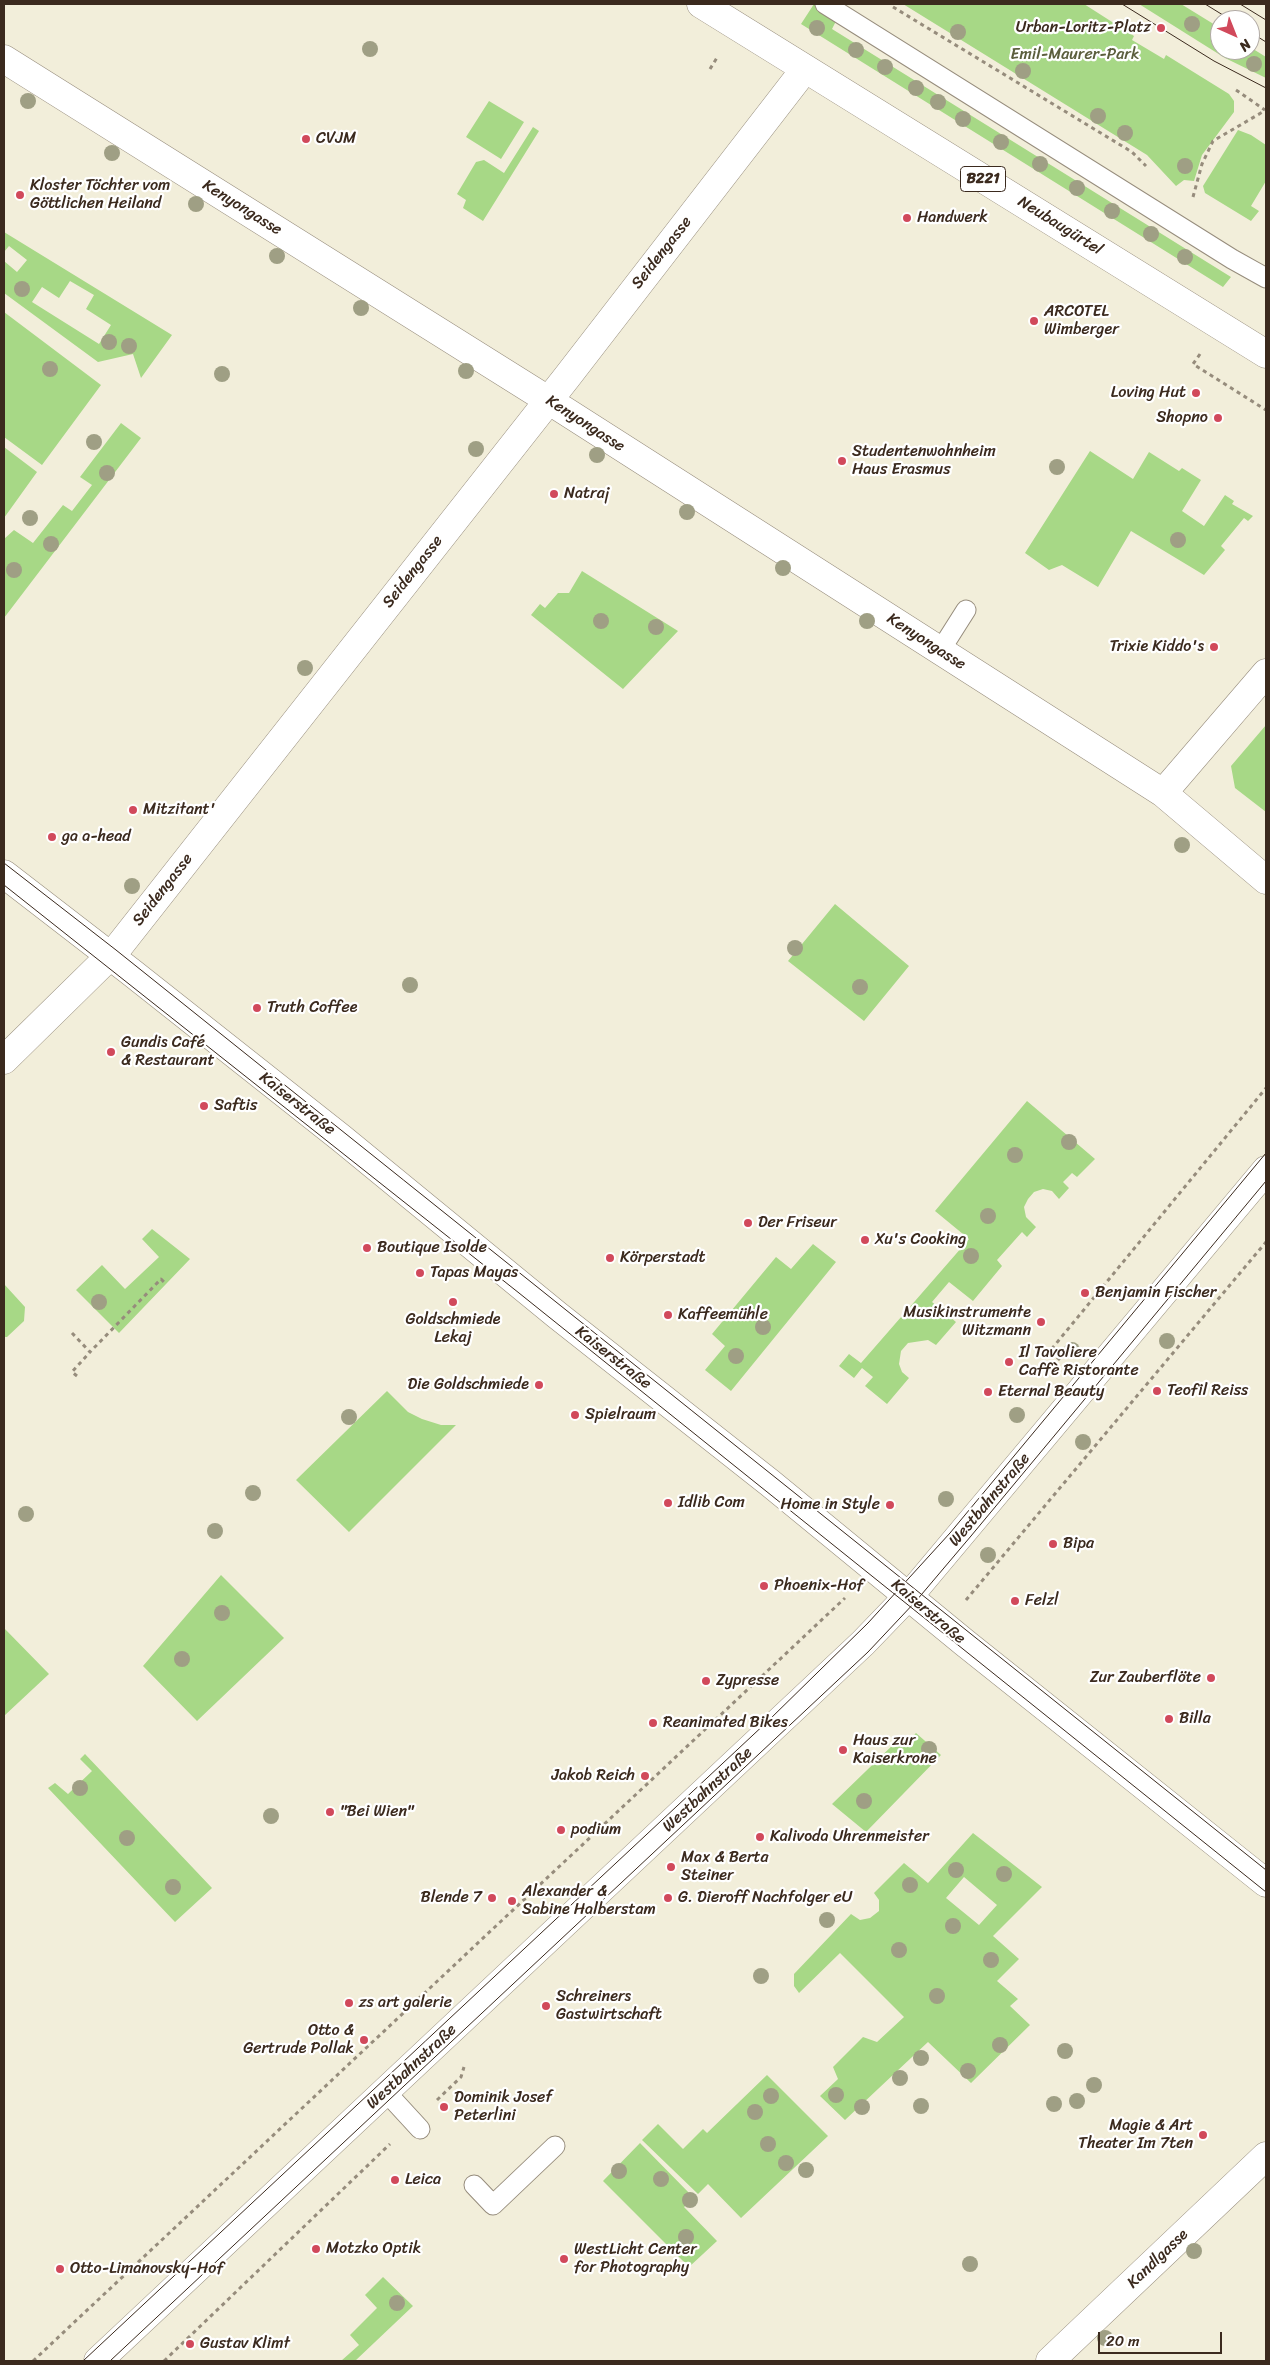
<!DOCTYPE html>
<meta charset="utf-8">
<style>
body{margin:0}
#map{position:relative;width:1270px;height:2365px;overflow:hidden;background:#f2eeda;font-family:Sriracha,sans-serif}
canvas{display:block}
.frame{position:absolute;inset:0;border:5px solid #3b2a1e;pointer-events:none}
.north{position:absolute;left:1210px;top:10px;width:50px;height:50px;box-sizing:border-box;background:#fff;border:1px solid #b1aaa5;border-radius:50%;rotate:136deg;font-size:14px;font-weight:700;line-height:20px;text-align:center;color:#3b2a1e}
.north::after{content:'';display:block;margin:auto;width:18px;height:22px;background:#d1495b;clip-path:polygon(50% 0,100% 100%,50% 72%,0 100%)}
.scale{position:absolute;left:1098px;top:2332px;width:124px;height:22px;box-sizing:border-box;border:2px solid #3b2a1e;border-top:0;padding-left:6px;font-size:15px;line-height:18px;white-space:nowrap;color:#3b2a1e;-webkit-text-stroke:4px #fff;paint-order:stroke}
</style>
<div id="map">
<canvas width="1270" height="2365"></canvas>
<div class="frame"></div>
<div class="north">N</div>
<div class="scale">20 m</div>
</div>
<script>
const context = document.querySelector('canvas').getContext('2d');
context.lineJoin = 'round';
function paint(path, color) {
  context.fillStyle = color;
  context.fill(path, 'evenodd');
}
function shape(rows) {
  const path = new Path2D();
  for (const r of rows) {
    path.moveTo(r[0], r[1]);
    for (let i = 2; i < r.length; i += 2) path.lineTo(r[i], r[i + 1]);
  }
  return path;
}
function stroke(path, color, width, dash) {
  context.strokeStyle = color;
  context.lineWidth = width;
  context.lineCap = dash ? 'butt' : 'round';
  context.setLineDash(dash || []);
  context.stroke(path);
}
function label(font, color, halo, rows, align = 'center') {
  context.font = font + ' Sriracha,sans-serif';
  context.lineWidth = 4.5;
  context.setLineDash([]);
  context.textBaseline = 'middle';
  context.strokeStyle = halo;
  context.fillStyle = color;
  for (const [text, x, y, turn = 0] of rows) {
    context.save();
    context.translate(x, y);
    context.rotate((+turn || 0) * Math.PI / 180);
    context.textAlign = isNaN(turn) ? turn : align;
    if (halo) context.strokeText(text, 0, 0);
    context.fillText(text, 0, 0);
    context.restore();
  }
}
const green = shape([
 [814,4,837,19,832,29,1231,277,1223,287,801,24],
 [903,4,1084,4,1134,36,1132,40,1164,59,1166,55,1229,94,1234,101,1234,112,1202,155,1194,181,1184,180,1176,186,1147,155],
 [1139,4,1181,4,1220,28,1220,50,1250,50,1250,47,1266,57,1266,78,1225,58],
 [489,101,524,122,501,159,466,137],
 [533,127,539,131,483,221,463,208,466,200,457,194,476,162,484,160,504,173],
 [1238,130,1251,135,1266,145,1266,181,1251,206,1259,211,1251,221,1205,193,1203,186],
 [4,232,172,335,141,378,133,354,98,362,4,293,4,261,17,272,27,260,9,246,4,252],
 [70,281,94,295,86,309,111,325,99,344,32,302,42,287,59,298],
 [4,312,101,385,42,465,4,437],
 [121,423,141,438,4,618,4,539,14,530,33,543,63,505,72,511,92,485,80,477],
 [4,447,37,472,4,518],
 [1090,451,1133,479,1149,452,1179,471,1182,468,1201,480,1182,511,1204,526,1225,495,1234,501,1232,504,1253,516,1248,521,1244,518,1221,546,1225,550,1204,575,1131,531,1098,587,1062,565,1049,570,1025,553],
 [582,571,678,631,623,689,531,615,540,604,545,608,558,593,569,593],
 [1266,725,1266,812,1235,788,1231,766],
 [835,904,909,966,864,1021,788,961],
 [1027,1101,1095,1159,1077,1177,1072,1173,1063,1182,1069,1188,1059,1199,1052,1191,1043,1189,1034,1192,1028,1199,1024,1207,1026,1217,1036,1227,1027,1237,1022,1232,997,1260,1002,1266,973,1301,949,1282,932,1302,956,1322,936,1345,928,1340,908,1343,901,1351,899,1364,902,1372,909,1378,887,1404,865,1386,873,1377,862,1368,854,1378,839,1366,849,1354,861,1363,969,1239,935,1211],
 [152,1229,190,1259,119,1333,76,1290,102,1265,125,1289,159,1257,142,1239],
 [813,1244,836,1262,731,1391,705,1370,725,1346,712,1334,776,1257,791,1269],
 [4,1284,25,1307,24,1321,7,1337,4,1337],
 [387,1391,408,1412,422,1419,441,1425,456,1425,349,1532,296,1480],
 [221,1575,284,1638,197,1721,143,1666],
 [4,1628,49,1674,4,1716],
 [916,1733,941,1755,866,1832,832,1804,899,1739,905,1744],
 [85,1754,212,1888,175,1922,48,1788,55,1783,68,1794,92,1771,80,1759],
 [973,1833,1042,1887,993,1936,1019,1959,997,1981,1018,1999,1010,2006,1030,2025,971,2083,928,2042,845,2120,820,2096,838,2079,833,2067,863,2037,877,2042,904,2017,840,1953,799,1993,794,1986,794,1974,851,1914,860,1920,870,1918,879,1911,879,1900,874,1893,904,1863,928,1883],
 [964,1877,997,1905,979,1925,946,1898],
 [767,2075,828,2136,741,2218,708,2184,698,2194,642,2140,658,2124,683,2149,703,2129,707,2133],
 [640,2143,694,2198,684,2207,717,2241,689,2267,603,2181],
 [383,2277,413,2306,355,2361,341,2361,359,2345,350,2335,377,2308,365,2295]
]);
const path = shape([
 [893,7,1132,152,1146,166],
 [710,69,718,56],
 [1236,90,1265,110],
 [1193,197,1202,164,1213,141,1266,110],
 [1200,354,1193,364,1266,410],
 [72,1333,90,1352,161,1279,166,1284],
 [1060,1360,1050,1351,1266,1088],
 [77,1376,72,1372,90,1352],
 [966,1600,1266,1242],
 [437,2100,461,2077,464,2067],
 [33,2361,845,1598],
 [164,2361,390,2144]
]);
const lane = shape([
 [825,4,1232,259,1266,278],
 [940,651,966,610],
 [386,2092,420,2129],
 [474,2185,493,2205,555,2146]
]);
const street = shape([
 [4,59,548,400,1163,793,1266,880],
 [1163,793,1266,673],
 [4,874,131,972,341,1138,557,1315,770,1483,965,1643,1266,1883],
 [4,1060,116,950,567,377,805,69],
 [98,2361,863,1643,915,1589,1266,1170],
 [1050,2361,1266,2156]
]);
const primary = shape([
 [701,4,1266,354]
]);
const tram = shape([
 [1122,4,1214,61,1266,88],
 [1205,4,1231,20],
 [1240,4,1266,20],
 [1250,32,1266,42],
 [4,863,116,950,1266,1870],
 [4,885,519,1293,1266,1892],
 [83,2361,768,1721,868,1623,950,1533,1266,1153],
 [110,2361,868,1652,916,1601,971,1536,1266,1181]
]);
const trees = [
 [1192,24],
 [817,28],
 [958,32],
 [370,49],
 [856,50],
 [1254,64],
 [885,67],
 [1023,71],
 [916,88],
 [28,101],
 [938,102],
 [1098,116],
 [963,119],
 [1125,133],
 [1001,142],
 [112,153],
 [1040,164],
 [1185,166],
 [1077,188],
 [196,204],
 [1112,211],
 [1151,234],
 [277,256],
 [1185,257],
 [22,289],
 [361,308],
 [109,342],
 [129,346],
 [50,369],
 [466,371],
 [222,374],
 [94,442],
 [476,449],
 [597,455],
 [1057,467],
 [107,473],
 [687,512],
 [30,518],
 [1178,540],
 [51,544],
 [783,568],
 [14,570],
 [601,621],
 [867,621],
 [656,627],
 [305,668],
 [1182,845],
 [132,886],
 [795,948],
 [410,985],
 [860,987],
 [1069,1142],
 [1015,1155],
 [988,1216],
 [971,1256],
 [99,1302],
 [763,1327],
 [1167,1341],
 [1072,1350],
 [736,1356],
 [1017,1415],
 [349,1417],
 [1083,1442],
 [253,1493],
 [946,1499],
 [26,1514],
 [215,1531],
 [988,1555],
 [222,1613],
 [182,1659],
 [929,1749],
 [80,1788],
 [864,1801],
 [271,1816],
 [127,1838],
 [956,1870],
 [1004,1874],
 [910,1885],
 [173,1887],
 [827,1920],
 [953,1926],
 [899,1950],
 [991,1960],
 [761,1976],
 [937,1996],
 [1000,2045],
 [1065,2051],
 [921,2058],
 [968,2071],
 [900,2078],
 [1094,2085],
 [836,2095],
 [771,2096],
 [1077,2101],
 [1054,2104],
 [921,2106],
 [862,2107],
 [755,2112],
 [768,2144],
 [786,2163],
 [806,2170],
 [619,2171],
 [661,2179],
 [690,2200],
 [686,2237],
 [1194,2251],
 [970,2264],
 [397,2303],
 [1105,2338]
];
const markers = [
 [1161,28,5,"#d1495b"],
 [306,139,5,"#d1495b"],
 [20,195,5,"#d1495b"],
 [907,218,5,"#d1495b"],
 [1034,321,5,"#d1495b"],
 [1196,393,5,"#d1495b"],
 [1218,418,5,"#d1495b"],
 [842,461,5,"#d1495b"],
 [554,494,5,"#d1495b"],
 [1214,647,5,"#d1495b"],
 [133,810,5,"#d1495b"],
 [52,837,5,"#d1495b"],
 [257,1008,5,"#d1495b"],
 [111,1052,5,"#d1495b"],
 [204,1106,5,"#d1495b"],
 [748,1223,5,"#d1495b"],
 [865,1240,5,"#d1495b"],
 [367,1248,5,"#d1495b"],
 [610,1258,5,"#d1495b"],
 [420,1273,5,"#d1495b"],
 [1085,1293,5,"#d1495b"],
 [453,1302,5,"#d1495b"],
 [668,1315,5,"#d1495b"],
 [1041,1322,5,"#d1495b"],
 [1009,1362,5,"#d1495b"],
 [539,1385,5,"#d1495b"],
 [1157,1391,5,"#d1495b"],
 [988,1392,5,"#d1495b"],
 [575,1415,5,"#d1495b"],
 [668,1503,5,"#d1495b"],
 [890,1505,5,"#d1495b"],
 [1053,1544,5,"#d1495b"],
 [764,1586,5,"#d1495b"],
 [1015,1601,5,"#d1495b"],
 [1211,1678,5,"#d1495b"],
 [706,1681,5,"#d1495b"],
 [1169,1719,5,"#d1495b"],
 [653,1723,5,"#d1495b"],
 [843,1750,5,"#d1495b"],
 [645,1776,5,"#d1495b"],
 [330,1812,5,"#d1495b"],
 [561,1830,5,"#d1495b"],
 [760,1837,5,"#d1495b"],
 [671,1867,5,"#d1495b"],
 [492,1898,5,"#d1495b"],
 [668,1898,5,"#d1495b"],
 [512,1901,5,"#d1495b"],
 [349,2003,5,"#d1495b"],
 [546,2006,5,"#d1495b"],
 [364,2040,5,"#d1495b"],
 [444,2107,5,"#d1495b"],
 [1203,2135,5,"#d1495b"],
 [395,2180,5,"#d1495b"],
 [316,2249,5,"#d1495b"],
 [564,2259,5,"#d1495b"],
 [60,2269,5,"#d1495b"],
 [190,2344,5,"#d1495b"]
];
const shields = [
 [983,179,45]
];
const shieldNames = [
 ["B221",983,179]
];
const poiNames = [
 ["Urban-Loritz-Platz",1151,28,"right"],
 ["CVJM",316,139],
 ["Kloster Töchter vom",30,186],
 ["Göttlichen Heiland",30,204],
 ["Handwerk",917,218],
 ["ARCOTEL",1044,312],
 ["Wimberger",1044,330],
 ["Loving Hut",1186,393,"right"],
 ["Shopno",1208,418,"right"],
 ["Studentenwohnheim",852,452],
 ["Haus Erasmus",852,470],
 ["Natraj",564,494],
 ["Trixie Kiddo's",1204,647,"right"],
 ["Mitzitant'",143,810],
 ["ga a-head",62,837],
 ["Truth Coffee",267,1008],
 ["Gundis Café",121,1043],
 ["& Restaurant",121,1061],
 ["Saftis",214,1106],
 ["Der Friseur",758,1223],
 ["Xu's Cooking",875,1240],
 ["Boutique Isolde",377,1248],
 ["Körperstadt",620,1258],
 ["Tapas Mayas",430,1273],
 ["Benjamin Fischer",1095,1293],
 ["Musikinstrumente",1031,1313,"right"],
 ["Witzmann",1031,1331,"right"],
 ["Kaffeemühle",678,1315],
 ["Goldschmiede",453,1320,"center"],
 ["Lekaj",453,1338,"center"],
 ["Il Tavoliere",1019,1353],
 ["Caffè Ristorante",1019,1371],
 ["Die Goldschmiede",529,1385,"right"],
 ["Teofil Reiss",1167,1391],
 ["Eternal Beauty",998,1392],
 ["Spielraum",585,1415],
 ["Idlib Com",678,1503],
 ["Home in Style",880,1505,"right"],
 ["Bipa",1063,1544],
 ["Phoenix-Hof",774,1586],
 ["Felzl",1025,1601],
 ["Zur Zauberflöte",1201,1678,"right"],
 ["Zypresse",716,1681],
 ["Billa",1179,1719],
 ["Reanimated Bikes",663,1723],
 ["Haus zur",853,1741],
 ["Kaiserkrone",853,1759],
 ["Jakob Reich",635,1776,"right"],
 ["\"Bei Wien\"",340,1812],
 ["podium",571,1830],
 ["Kalivoda Uhrenmeister",770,1837],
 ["Max & Berta",681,1858],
 ["Steiner",681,1876],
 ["Alexander &",522,1892],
 ["Sabine Halberstam",522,1910],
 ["Blende 7",482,1898,"right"],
 ["G. Dieroff Nachfolger eU",678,1898],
 ["Schreiners",556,1997],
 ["Gastwirtschaft",556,2015],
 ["zs art galerie",359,2003],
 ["Otto &",354,2031,"right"],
 ["Gertrude Pollak",354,2049,"right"],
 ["Dominik Josef",454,2098],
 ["Peterlini",454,2116],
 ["Magie & Art",1193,2126,"right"],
 ["Theater Im 7ten",1193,2144,"right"],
 ["Leica",405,2180],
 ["Motzko Optik",326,2249],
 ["WestLicht Center",574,2250],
 ["for Photography",574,2268],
 ["Otto-Limanovsky-Hof",70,2269],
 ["Gustav Klimt",200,2344]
];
const parkNames = [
 ["Emil-Maurer-Park",1075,55]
];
const streetNames = [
 ["Kenyongasse",242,208,32],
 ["Neubaugürtel",1060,226,32],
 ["Seidengasse",662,253,-52],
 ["Kenyongasse",585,424,33],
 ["Seidengasse",413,572,-52],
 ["Kenyongasse",926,642,33],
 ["Seidengasse",163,890,-52],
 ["Kaiserstraße",297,1104,38],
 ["Kaiserstraße",613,1358,38],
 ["Westbahnstraße",990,1500,-50],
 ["Kaiserstraße",928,1612,40],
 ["Westbahnstraße",708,1790,-43],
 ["Westbahnstraße",412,2067,-43],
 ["Kandlgasse",1158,2259,-44]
];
paint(green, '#a7d886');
stroke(lane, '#968c7c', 21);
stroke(street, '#968c7c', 29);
stroke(primary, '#968c7c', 29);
stroke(path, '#968c7c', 3, [4, 4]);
stroke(lane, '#fff', 19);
stroke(street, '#fff', 28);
stroke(primary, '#fff', 28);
stroke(tram, '#3b2a1e', 1);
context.fillStyle = '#9f9f84';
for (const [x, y] of trees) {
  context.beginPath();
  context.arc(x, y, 8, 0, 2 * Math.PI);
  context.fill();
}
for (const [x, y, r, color] of markers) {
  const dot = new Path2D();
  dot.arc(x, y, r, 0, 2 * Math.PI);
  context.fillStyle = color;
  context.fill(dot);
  stroke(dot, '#fff', 2);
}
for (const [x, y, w] of shields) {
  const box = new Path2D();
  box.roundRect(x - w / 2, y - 12.5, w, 25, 4);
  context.fillStyle = '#fff';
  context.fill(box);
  stroke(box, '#3b2a1e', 1);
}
label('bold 15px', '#3b2a1e', null, shieldNames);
label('16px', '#3b2a1e', '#fff', poiNames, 'left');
label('16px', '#5b5e3d', '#fff', parkNames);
label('16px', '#3b2a1e', '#fff', streetNames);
</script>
